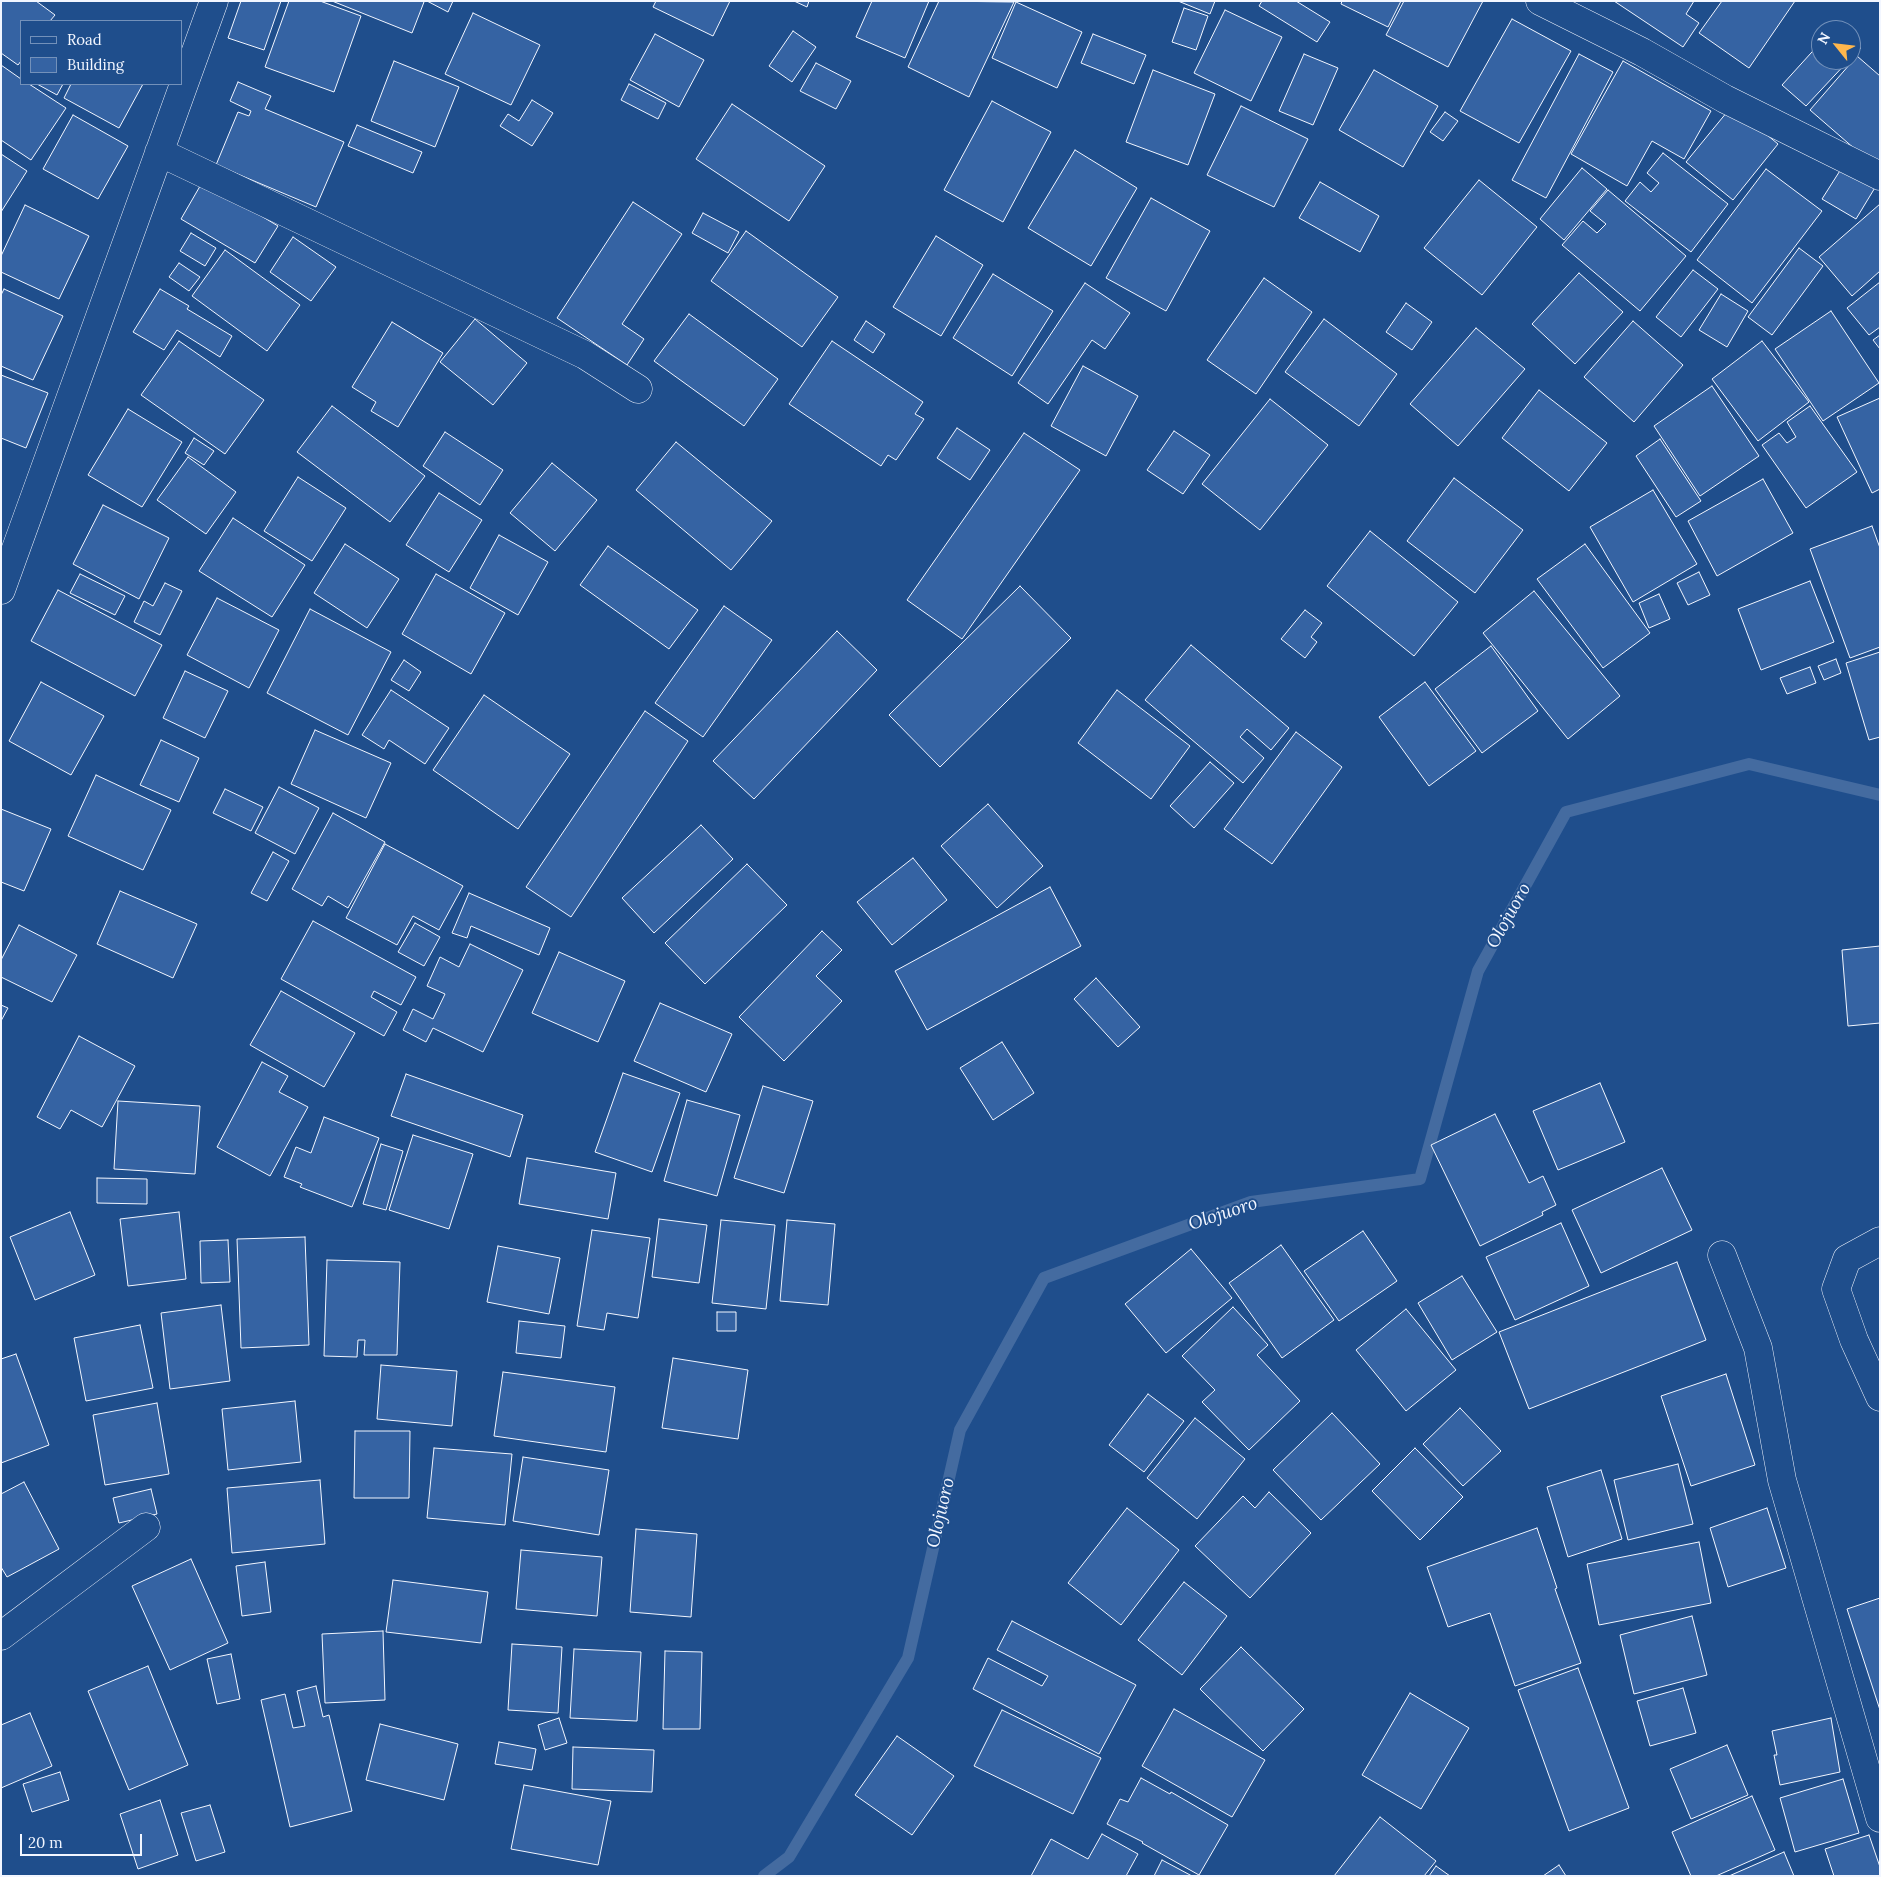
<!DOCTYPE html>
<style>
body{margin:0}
#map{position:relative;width:1881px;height:1877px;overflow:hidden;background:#1f4e8c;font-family:Lora,serif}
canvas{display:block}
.frame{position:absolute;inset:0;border:2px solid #f2f6ff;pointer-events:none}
.legend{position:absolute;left:20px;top:20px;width:162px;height:65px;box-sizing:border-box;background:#1f4e8c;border:1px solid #7391ba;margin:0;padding:6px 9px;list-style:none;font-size:15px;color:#f2f6ff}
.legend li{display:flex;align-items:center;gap:10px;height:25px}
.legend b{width:25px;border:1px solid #7391ba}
.north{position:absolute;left:1811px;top:20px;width:50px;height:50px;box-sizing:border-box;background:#1f4e8c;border:1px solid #7391ba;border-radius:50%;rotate:299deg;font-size:14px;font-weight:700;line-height:20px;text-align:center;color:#f2f6ff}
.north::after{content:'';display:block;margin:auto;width:18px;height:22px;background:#ffb74d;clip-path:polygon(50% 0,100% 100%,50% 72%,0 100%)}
.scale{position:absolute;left:20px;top:1834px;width:122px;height:22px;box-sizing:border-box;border:2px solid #f2f6ff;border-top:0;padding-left:6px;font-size:15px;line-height:18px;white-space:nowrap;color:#f2f6ff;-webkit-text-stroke:4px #1f4e8c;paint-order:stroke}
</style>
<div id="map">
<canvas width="1881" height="1877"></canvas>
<div class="frame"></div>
<ul class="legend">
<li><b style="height:6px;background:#1f4e8c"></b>Road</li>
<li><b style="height:14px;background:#3563a3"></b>Building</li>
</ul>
<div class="north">N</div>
<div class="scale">20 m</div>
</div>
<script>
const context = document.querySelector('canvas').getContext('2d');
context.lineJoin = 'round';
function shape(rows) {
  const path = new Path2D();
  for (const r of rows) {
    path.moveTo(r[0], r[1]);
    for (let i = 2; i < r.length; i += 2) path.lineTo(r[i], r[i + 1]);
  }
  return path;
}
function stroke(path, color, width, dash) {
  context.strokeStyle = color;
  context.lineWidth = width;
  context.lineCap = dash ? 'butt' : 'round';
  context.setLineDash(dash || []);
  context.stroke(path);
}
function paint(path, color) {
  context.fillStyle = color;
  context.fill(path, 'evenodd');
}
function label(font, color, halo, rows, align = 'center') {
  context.font = font + ' Lora,serif';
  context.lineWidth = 4;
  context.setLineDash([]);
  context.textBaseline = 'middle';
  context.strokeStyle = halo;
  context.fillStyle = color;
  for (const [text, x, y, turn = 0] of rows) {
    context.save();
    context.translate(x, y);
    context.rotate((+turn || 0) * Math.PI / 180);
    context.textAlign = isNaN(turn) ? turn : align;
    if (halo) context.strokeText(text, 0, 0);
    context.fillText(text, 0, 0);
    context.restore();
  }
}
const stream = shape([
 [764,1876,789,1857,908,1658,960,1430,1044,1278,1251,1202,1420,1179,1478,971,1566,812,1749,764,1880,795]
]);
const building = shape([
 [1,1,36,1,55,15,50,21,21,21,21,61,18,65,1,53,1,1],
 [241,1,281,1,264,50,228,38,241,1],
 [289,1,320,1,361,16,334,92,265,67,289,1],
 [332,1,421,1,424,2,412,33,332,1],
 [427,1,453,1,448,12,427,1],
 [656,1,730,1,713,36,653,7,656,1],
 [794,1,809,1,807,7,794,1],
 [872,1,929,1,905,58,856,37,872,1],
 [939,1,1014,2,969,97,908,67,939,1],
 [1178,1,1215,1,1210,14,1178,1],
 [1262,1,1296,1,1330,22,1317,42,1259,6,1262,1],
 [1342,1,1401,1,1388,27,1341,4,1342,1],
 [1404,1,1483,1,1448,67,1386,35,1404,1],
 [1614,1,1694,1,1686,14,1699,23,1683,47,1614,1],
 [1722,1,1795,1,1749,68,1699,33,1722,1],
 [1016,2,1082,32,1057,88,992,58,1016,2],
 [1184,8,1208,16,1196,50,1172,42,1184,8],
 [1225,10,1282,37,1251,101,1194,73,1225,10],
 [473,13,540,45,511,105,445,74,473,13],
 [1512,19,1571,51,1519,143,1460,111,1512,19],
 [793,31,816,47,792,82,769,66,793,31],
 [655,34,704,60,679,107,630,80,655,34],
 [1093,34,1146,55,1134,84,1081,63,1093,34],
 [1851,39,1861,48,1851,58,1851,39],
 [1821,42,1821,60,1849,60,1806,106,1782,85,1821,42],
 [1304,54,1338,68,1313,125,1279,111,1304,54],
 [1579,54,1613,72,1546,198,1512,180,1579,54],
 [1857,56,1880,76,1880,168,1878,169,1810,110,1857,56],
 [394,61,459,87,435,147,371,121,394,61],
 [1623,61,1711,111,1684,159,1652,141,1627,186,1571,154,1623,61],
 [816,63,851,81,836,109,800,91,816,63],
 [1,65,21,79,21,84,29,84,66,108,31,160,1,140,1,65],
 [1153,70,1215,94,1188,165,1126,142,1153,70],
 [1374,70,1438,106,1403,167,1339,130,1374,70],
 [238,82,271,96,265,109,344,142,316,207,216,165,238,112,249,116,251,111,230,101,238,82],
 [37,84,63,84,57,95,37,84],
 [71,84,143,84,119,128,64,98,71,84],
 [629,84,666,103,658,119,621,100,629,84],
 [532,100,553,113,532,146,500,126,508,114,519,121,532,100],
 [992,101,1051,132,1003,222,944,190,992,101],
 [732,104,825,166,789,221,696,159,732,104],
 [1241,106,1308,139,1274,207,1207,175,1241,106],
 [1732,106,1778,144,1733,200,1686,162,1732,106],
 [1445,112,1458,121,1443,141,1430,132,1445,112],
 [73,115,128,146,98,199,43,169,73,115],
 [357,125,422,152,413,173,348,146,357,125],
 [1075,150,1137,188,1091,266,1028,228,1075,150],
 [1663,153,1728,204,1691,252,1625,201,1640,182,1651,192,1659,183,1647,173,1663,153],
 [1,154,27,171,1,212,1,154],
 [1843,166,1876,186,1856,219,1822,199,1843,166],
 [1582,168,1607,189,1564,240,1540,219,1582,168],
 [1766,169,1822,211,1752,303,1697,260,1766,169],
 [1479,180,1537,227,1482,295,1424,248,1479,180],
 [203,181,278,226,255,263,181,219,203,181],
 [1320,182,1379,216,1360,252,1299,218,1320,182],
 [1608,190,1686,256,1640,311,1562,245,1583,221,1597,233,1606,224,1590,211,1608,190],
 [1151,198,1210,231,1166,311,1106,278,1151,198],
 [633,202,682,234,622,324,644,339,627,365,557,318,633,202],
 [1880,204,1880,271,1852,296,1819,257,1880,204],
 [25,205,89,236,59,299,1,272,1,256,25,205],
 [703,213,739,232,728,253,692,233,703,213],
 [746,231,838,297,802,347,711,281,746,231],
 [191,233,216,248,205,266,180,251,191,233],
 [936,236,983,265,941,336,893,307,936,236],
 [293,237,336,267,311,301,270,272,293,237],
 [1799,248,1823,266,1772,335,1748,317,1799,248],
 [225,250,300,305,267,351,192,296,225,250],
 [179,263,200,277,189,291,169,277,179,263],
 [1693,270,1718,289,1681,337,1656,317,1693,270],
 [1579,273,1623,312,1575,364,1532,324,1579,273],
 [993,274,1053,311,1012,376,953,338,993,274],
 [1264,278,1312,312,1256,394,1207,360,1264,278],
 [1880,282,1880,327,1869,335,1847,308,1880,282],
 [1085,283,1130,313,1105,349,1092,340,1048,404,1018,383,1085,283],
 [4,289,63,316,33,380,1,366,1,295,4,289],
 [160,289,189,306,187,309,232,336,220,357,177,330,164,350,133,332,160,289],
 [1721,294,1748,311,1727,347,1699,330,1721,294],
 [1406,303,1432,322,1412,350,1386,332,1406,303],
 [1831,311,1879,383,1823,421,1775,349,1831,311],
 [689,314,778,379,744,426,654,361,689,314],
 [475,319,527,363,493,405,440,362,475,319],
 [1324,319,1397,374,1359,426,1285,372,1324,319],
 [866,321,885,334,873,353,854,340,866,321],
 [1633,321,1683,365,1634,422,1584,377,1633,321],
 [392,322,443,353,398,427,371,411,376,402,352,387,392,322],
 [1476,328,1525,369,1458,446,1410,404,1476,328],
 [1880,335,1880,349,1873,340,1880,335],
 [179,341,264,400,225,454,141,395,179,341],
 [832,341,923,402,915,414,924,419,896,460,888,455,881,466,789,404,832,341],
 [1762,341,1809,402,1758,441,1712,379,1762,341],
 [1083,366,1138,396,1106,456,1051,426,1083,366],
 [1,375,48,393,26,448,1,438,1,375],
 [1712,386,1759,456,1700,496,1654,426,1712,386],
 [1539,390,1607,443,1569,491,1502,438,1539,390],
 [1880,398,1880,489,1872,493,1837,417,1880,398],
 [1270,399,1328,445,1260,530,1202,484,1270,399],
 [332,406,425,476,390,522,297,452,332,406],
 [1810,406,1857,472,1806,508,1762,445,1779,433,1787,443,1796,437,1787,422,1810,406],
 [128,409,182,442,142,507,88,475,128,409],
 [957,428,990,450,970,480,937,458,957,428],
 [1174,431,1210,455,1183,494,1147,470,1174,431],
 [445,432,503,470,480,505,423,466,445,432],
 [1024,433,1080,470,962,639,907,600,1024,433],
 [194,438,214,451,204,465,185,453,194,438],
 [1660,439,1701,501,1676,517,1636,456,1660,439],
 [676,442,772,521,731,570,636,490,676,442],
 [188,457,236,492,206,534,157,500,188,457],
 [552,463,597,500,555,551,510,513,552,463],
 [298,477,346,508,312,561,264,531,298,477],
 [1454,478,1523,530,1475,593,1407,541,1454,478],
 [1763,479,1793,533,1717,576,1688,521,1763,479],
 [1653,490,1697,564,1633,602,1590,527,1653,490],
 [439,493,482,520,449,572,406,545,439,493],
 [103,505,169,538,139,599,73,564,103,505],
 [233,518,305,565,272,617,199,571,233,518],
 [1872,526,1880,548,1880,647,1850,658,1810,549,1872,526],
 [1370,531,1458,602,1414,656,1327,586,1370,531],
 [499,535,548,562,518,615,470,588,499,535],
 [345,544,399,579,367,628,314,593,345,544],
 [1585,544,1650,633,1603,668,1537,579,1585,544],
 [608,546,698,610,669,649,580,585,608,546],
 [1699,572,1710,595,1688,605,1677,583,1699,572],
 [80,574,125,596,115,615,70,593,80,574],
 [436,574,505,613,471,674,402,634,436,574],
 [1810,581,1834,642,1761,670,1738,609,1810,581],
 [165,583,182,591,160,635,134,622,144,601,153,606,165,583],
 [1020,586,1071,638,940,767,889,715,1020,586],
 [58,590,162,645,135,696,31,641,58,590],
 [1534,591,1620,696,1568,739,1483,633,1534,591],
 [1659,594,1670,619,1649,628,1639,603,1659,594],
 [217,598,279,630,249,688,187,655,217,598],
 [724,606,772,640,703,737,655,703,724,606],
 [310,609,391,652,348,735,267,693,310,609],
 [1305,610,1322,623,1311,637,1317,642,1305,658,1281,639,1305,610],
 [837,631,877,670,754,799,713,761,837,631],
 [1191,645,1289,728,1271,750,1247,729,1240,737,1264,758,1243,783,1145,700,1191,645],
 [1491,646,1538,711,1482,753,1435,689,1491,646],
 [1880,652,1880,737,1869,740,1846,663,1880,652],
 [1836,659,1841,673,1824,680,1818,666,1836,659],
 [404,660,421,672,409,691,391,680,404,660],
 [1810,667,1816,683,1787,694,1780,678,1810,667],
 [185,671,228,691,205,738,163,718,185,671],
 [41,682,104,716,71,775,9,741,41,682],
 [1425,682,1476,751,1429,786,1379,717,1425,682],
 [391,690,449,728,425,764,389,740,384,749,362,735,391,690],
 [1117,690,1190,746,1151,799,1078,743,1117,690],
 [484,695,570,754,518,829,433,770,484,695],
 [645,711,688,741,571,917,526,887,645,711],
 [315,730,391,763,366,818,291,784,315,730],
 [1296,732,1342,767,1272,864,1224,829,1296,732],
 [161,740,199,758,179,802,140,785,161,740],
 [1210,762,1234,783,1194,828,1170,806,1210,762],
 [96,775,171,810,143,870,68,836,96,775],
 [279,787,319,808,295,854,255,833,279,787],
 [225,789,263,807,251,831,213,813,225,789],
 [988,804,1043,866,997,908,941,846,988,804],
 [1,809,51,829,24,891,1,882,1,809],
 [333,813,385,842,348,908,328,896,322,906,292,889,333,813],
 [701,825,733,859,654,933,622,898,701,825],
 [385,844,463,886,439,930,413,916,397,945,346,918,385,844],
 [273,852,289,861,267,901,251,893,273,852],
 [913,858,947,900,892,945,857,902,913,858],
 [747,864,787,905,705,984,665,943,747,864],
 [1050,887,1081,946,927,1030,895,971,1050,887],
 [120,891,197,924,173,978,97,944,120,891],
 [469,893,550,928,539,955,471,926,467,938,452,933,469,893],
 [313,921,416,977,401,1005,374,991,371,997,397,1012,384,1036,281,979,313,921],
 [415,923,440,937,424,966,398,952,415,923],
 [19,925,77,955,52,1002,1,977,1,960,19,925],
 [822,931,842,950,816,976,842,1001,784,1061,739,1017,822,931],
 [470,944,523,970,483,1052,433,1028,426,1042,403,1030,413,1009,433,1019,445,994,427,986,440,957,459,967,470,944],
 [1880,946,1880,1023,1848,1026,1842,950,1880,946],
 [559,952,625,981,598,1042,532,1013,559,952],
 [1096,978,1140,1027,1118,1047,1074,999,1096,978],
 [281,991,355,1033,324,1087,250,1045,281,991],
 [660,1003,732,1034,706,1092,634,1061,660,1003],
 [1,1005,8,1008,1,1021,1,1005],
 [79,1036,135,1066,102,1127,71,1110,60,1129,37,1117,79,1036],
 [1002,1042,1034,1093,993,1120,960,1068,1002,1042],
 [262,1062,288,1076,279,1092,308,1107,270,1176,217,1147,262,1062],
 [623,1073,680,1093,652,1172,595,1152,623,1073],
 [406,1074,523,1115,510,1157,391,1116,406,1074],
 [1600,1083,1625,1142,1558,1170,1533,1111,1600,1083],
 [763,1086,813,1101,784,1193,734,1178,763,1086],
 [687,1100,740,1115,717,1196,664,1181,687,1100],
 [118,1101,200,1106,195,1174,114,1169,118,1101],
 [1495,1114,1529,1183,1543,1176,1556,1205,1542,1212,1543,1215,1480,1246,1431,1145,1495,1114],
 [324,1117,379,1138,352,1207,300,1187,302,1184,284,1177,296,1147,311,1153,324,1117],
 [413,1135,473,1154,449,1229,389,1210,413,1135],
 [381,1144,403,1151,386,1210,363,1204,381,1144],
 [527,1158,616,1173,608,1219,519,1204,527,1158],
 [1662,1168,1692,1230,1601,1273,1572,1210,1662,1168],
 [97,1178,147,1179,147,1204,97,1203,97,1178],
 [70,1212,95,1275,35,1300,10,1237,70,1212],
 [179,1212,186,1279,128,1286,120,1219,179,1212],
 [659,1219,707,1225,699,1283,652,1277,659,1219],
 [721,1220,775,1225,766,1309,712,1303,721,1220],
 [787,1220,835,1224,828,1305,780,1301,787,1220],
 [1561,1223,1589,1286,1515,1320,1486,1257,1561,1223],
 [592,1230,650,1238,638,1318,607,1313,604,1330,577,1326,592,1230],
 [1363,1231,1397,1281,1339,1321,1304,1271,1363,1231],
 [305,1237,309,1345,241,1348,237,1239,305,1237],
 [228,1240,230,1282,201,1283,200,1241,228,1240],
 [1281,1245,1334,1320,1282,1358,1229,1283,1281,1245],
 [498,1246,560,1258,549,1314,487,1302,498,1246],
 [1191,1249,1232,1298,1166,1353,1125,1304,1191,1249],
 [327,1260,400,1262,397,1355,364,1355,365,1340,358,1340,357,1357,324,1356,327,1260],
 [1677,1262,1706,1340,1529,1409,1499,1332,1677,1262],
 [1462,1276,1497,1332,1452,1360,1418,1303,1462,1276],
 [221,1305,230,1381,170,1389,161,1313,221,1305],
 [1233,1307,1268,1345,1257,1355,1300,1401,1249,1450,1202,1402,1215,1390,1182,1356,1233,1307],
 [1406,1309,1456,1370,1406,1411,1356,1350,1406,1309],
 [717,1312,736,1312,736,1331,717,1331,717,1312],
 [519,1321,565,1326,561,1358,516,1353,519,1321],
 [140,1325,153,1388,86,1401,74,1338,140,1325],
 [16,1354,49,1445,1,1463,1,1359,16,1354],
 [673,1358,748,1370,738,1439,662,1428,673,1358],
 [381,1365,457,1371,452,1426,377,1419,381,1365],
 [503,1372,615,1387,606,1452,494,1436,503,1372],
 [1726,1374,1755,1465,1691,1486,1661,1396,1726,1374],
 [1148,1394,1184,1421,1144,1472,1109,1445,1148,1394],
 [295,1401,301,1462,228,1470,222,1409,295,1401],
 [157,1403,169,1474,105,1485,93,1415,157,1403],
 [1460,1408,1501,1451,1463,1486,1423,1444,1460,1408],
 [1332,1413,1380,1464,1321,1520,1273,1470,1332,1413],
 [1195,1418,1245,1459,1197,1519,1147,1478,1195,1418],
 [355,1431,410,1431,409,1498,354,1498,355,1431],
 [434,1448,512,1454,505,1525,427,1518,434,1448],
 [1415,1448,1463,1497,1420,1540,1372,1491,1415,1448],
 [523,1457,609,1470,599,1535,513,1521,523,1457],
 [1678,1464,1693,1524,1628,1540,1614,1480,1678,1464],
 [1601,1470,1622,1539,1568,1557,1547,1487,1601,1470],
 [320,1480,325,1544,232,1553,227,1488,320,1480],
 [24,1482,59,1549,7,1577,1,1567,1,1494,24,1482],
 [151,1489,157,1514,119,1523,113,1498,151,1489],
 [1269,1492,1311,1533,1250,1598,1195,1546,1243,1496,1255,1508,1269,1492],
 [1127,1508,1179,1550,1121,1625,1068,1583,1127,1508],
 [1767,1508,1786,1568,1728,1587,1710,1528,1767,1508],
 [1537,1528,1557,1588,1555,1589,1581,1663,1515,1686,1490,1613,1448,1627,1427,1567,1537,1528],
 [636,1529,697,1534,691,1617,630,1612,636,1529],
 [1699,1542,1711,1603,1599,1625,1587,1564,1699,1542],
 [521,1550,602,1557,597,1616,516,1609,521,1550],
 [191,1559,228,1643,170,1670,132,1586,191,1559],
 [265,1562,271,1612,242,1616,236,1566,265,1562],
 [393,1580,488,1592,481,1643,386,1632,393,1580],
 [1184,1582,1227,1616,1182,1675,1138,1640,1184,1582],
 [1880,1598,1880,1710,1847,1609,1880,1598],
 [1692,1616,1707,1675,1634,1694,1620,1635,1692,1616],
 [1012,1621,1136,1685,1099,1754,973,1689,988,1658,1042,1686,1048,1676,997,1650,1012,1621],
 [383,1631,385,1700,325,1703,322,1634,383,1631],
 [512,1644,562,1647,558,1713,508,1710,512,1644],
 [1241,1647,1304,1709,1263,1751,1200,1689,1241,1647],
 [574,1649,641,1652,637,1721,570,1718,574,1649],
 [665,1651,702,1652,700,1729,663,1729,665,1651],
 [231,1654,240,1699,217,1704,207,1659,231,1654],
 [148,1666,188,1765,129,1790,88,1691,148,1666],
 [1578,1668,1629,1808,1569,1831,1518,1690,1578,1668],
 [316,1686,323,1717,329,1715,352,1811,290,1827,261,1700,285,1694,293,1728,305,1726,297,1691,316,1686],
 [1683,1688,1696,1733,1650,1746,1637,1701,1683,1688],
 [1410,1693,1469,1728,1421,1809,1362,1775,1410,1693],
 [1174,1709,1265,1760,1232,1817,1142,1766,1174,1709],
 [1002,1710,1101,1758,1073,1814,974,1766,1002,1710],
 [30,1713,52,1766,1,1788,1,1725,30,1713],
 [559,1718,567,1743,545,1750,538,1725,559,1718],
 [1831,1718,1840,1772,1780,1785,1774,1755,1777,1755,1772,1731,1831,1718],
 [380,1724,458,1744,444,1800,366,1780,380,1724],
 [897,1736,954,1776,912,1835,855,1795,897,1736],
 [499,1742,536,1749,532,1770,495,1764,499,1742],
 [1727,1745,1748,1795,1691,1819,1670,1769,1727,1745],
 [573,1747,654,1750,652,1792,572,1789,573,1747],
 [60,1772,69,1800,32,1812,23,1784,60,1772],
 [1141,1778,1170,1794,1171,1792,1228,1825,1199,1875,1142,1843,1143,1842,1107,1824,1120,1799,1128,1802,1141,1778],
 [1843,1779,1859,1833,1795,1852,1780,1798,1843,1779],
 [524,1785,611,1801,598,1865,511,1849,524,1785],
 [1752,1796,1775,1850,1716,1876,1691,1876,1672,1832,1752,1796],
 [160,1800,178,1855,138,1869,120,1814,160,1800],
 [210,1805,225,1852,196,1861,181,1813,210,1805],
 [1380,1817,1436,1861,1424,1876,1334,1876,1380,1817],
 [1102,1834,1138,1854,1126,1876,1031,1876,1051,1839,1088,1859,1102,1834],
 [1869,1835,1880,1867,1880,1876,1834,1876,1825,1849,1869,1835],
 [1784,1852,1794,1876,1729,1876,1784,1852],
 [1162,1860,1192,1876,1154,1876,1162,1860],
 [1559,1865,1566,1876,1543,1876,1559,1865],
 [1436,1866,1450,1876,1429,1876,1436,1866]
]);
const minor = shape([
 [1540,1,1642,52,1725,99,1880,176],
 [159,152,585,355,638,389],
 [1,590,214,1],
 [1880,1241,1847,1259,1836,1289,1854,1340,1880,1397],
 [1722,1255,1758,1348,1782,1480,1880,1818],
 [1,1636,146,1527]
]);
const waterNames = [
 ["Olojuoro",1509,916,-61],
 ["Olojuoro",1223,1214,-18],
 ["Olojuoro",941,1513,-77]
];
stroke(stream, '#446ba0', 12);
paint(building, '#3563a3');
stroke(building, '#f2f6ff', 1);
stroke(minor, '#f2f6ff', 29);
stroke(minor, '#1f4e8c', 28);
label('italic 18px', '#f2f6ff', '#1f4e8c', waterNames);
</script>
